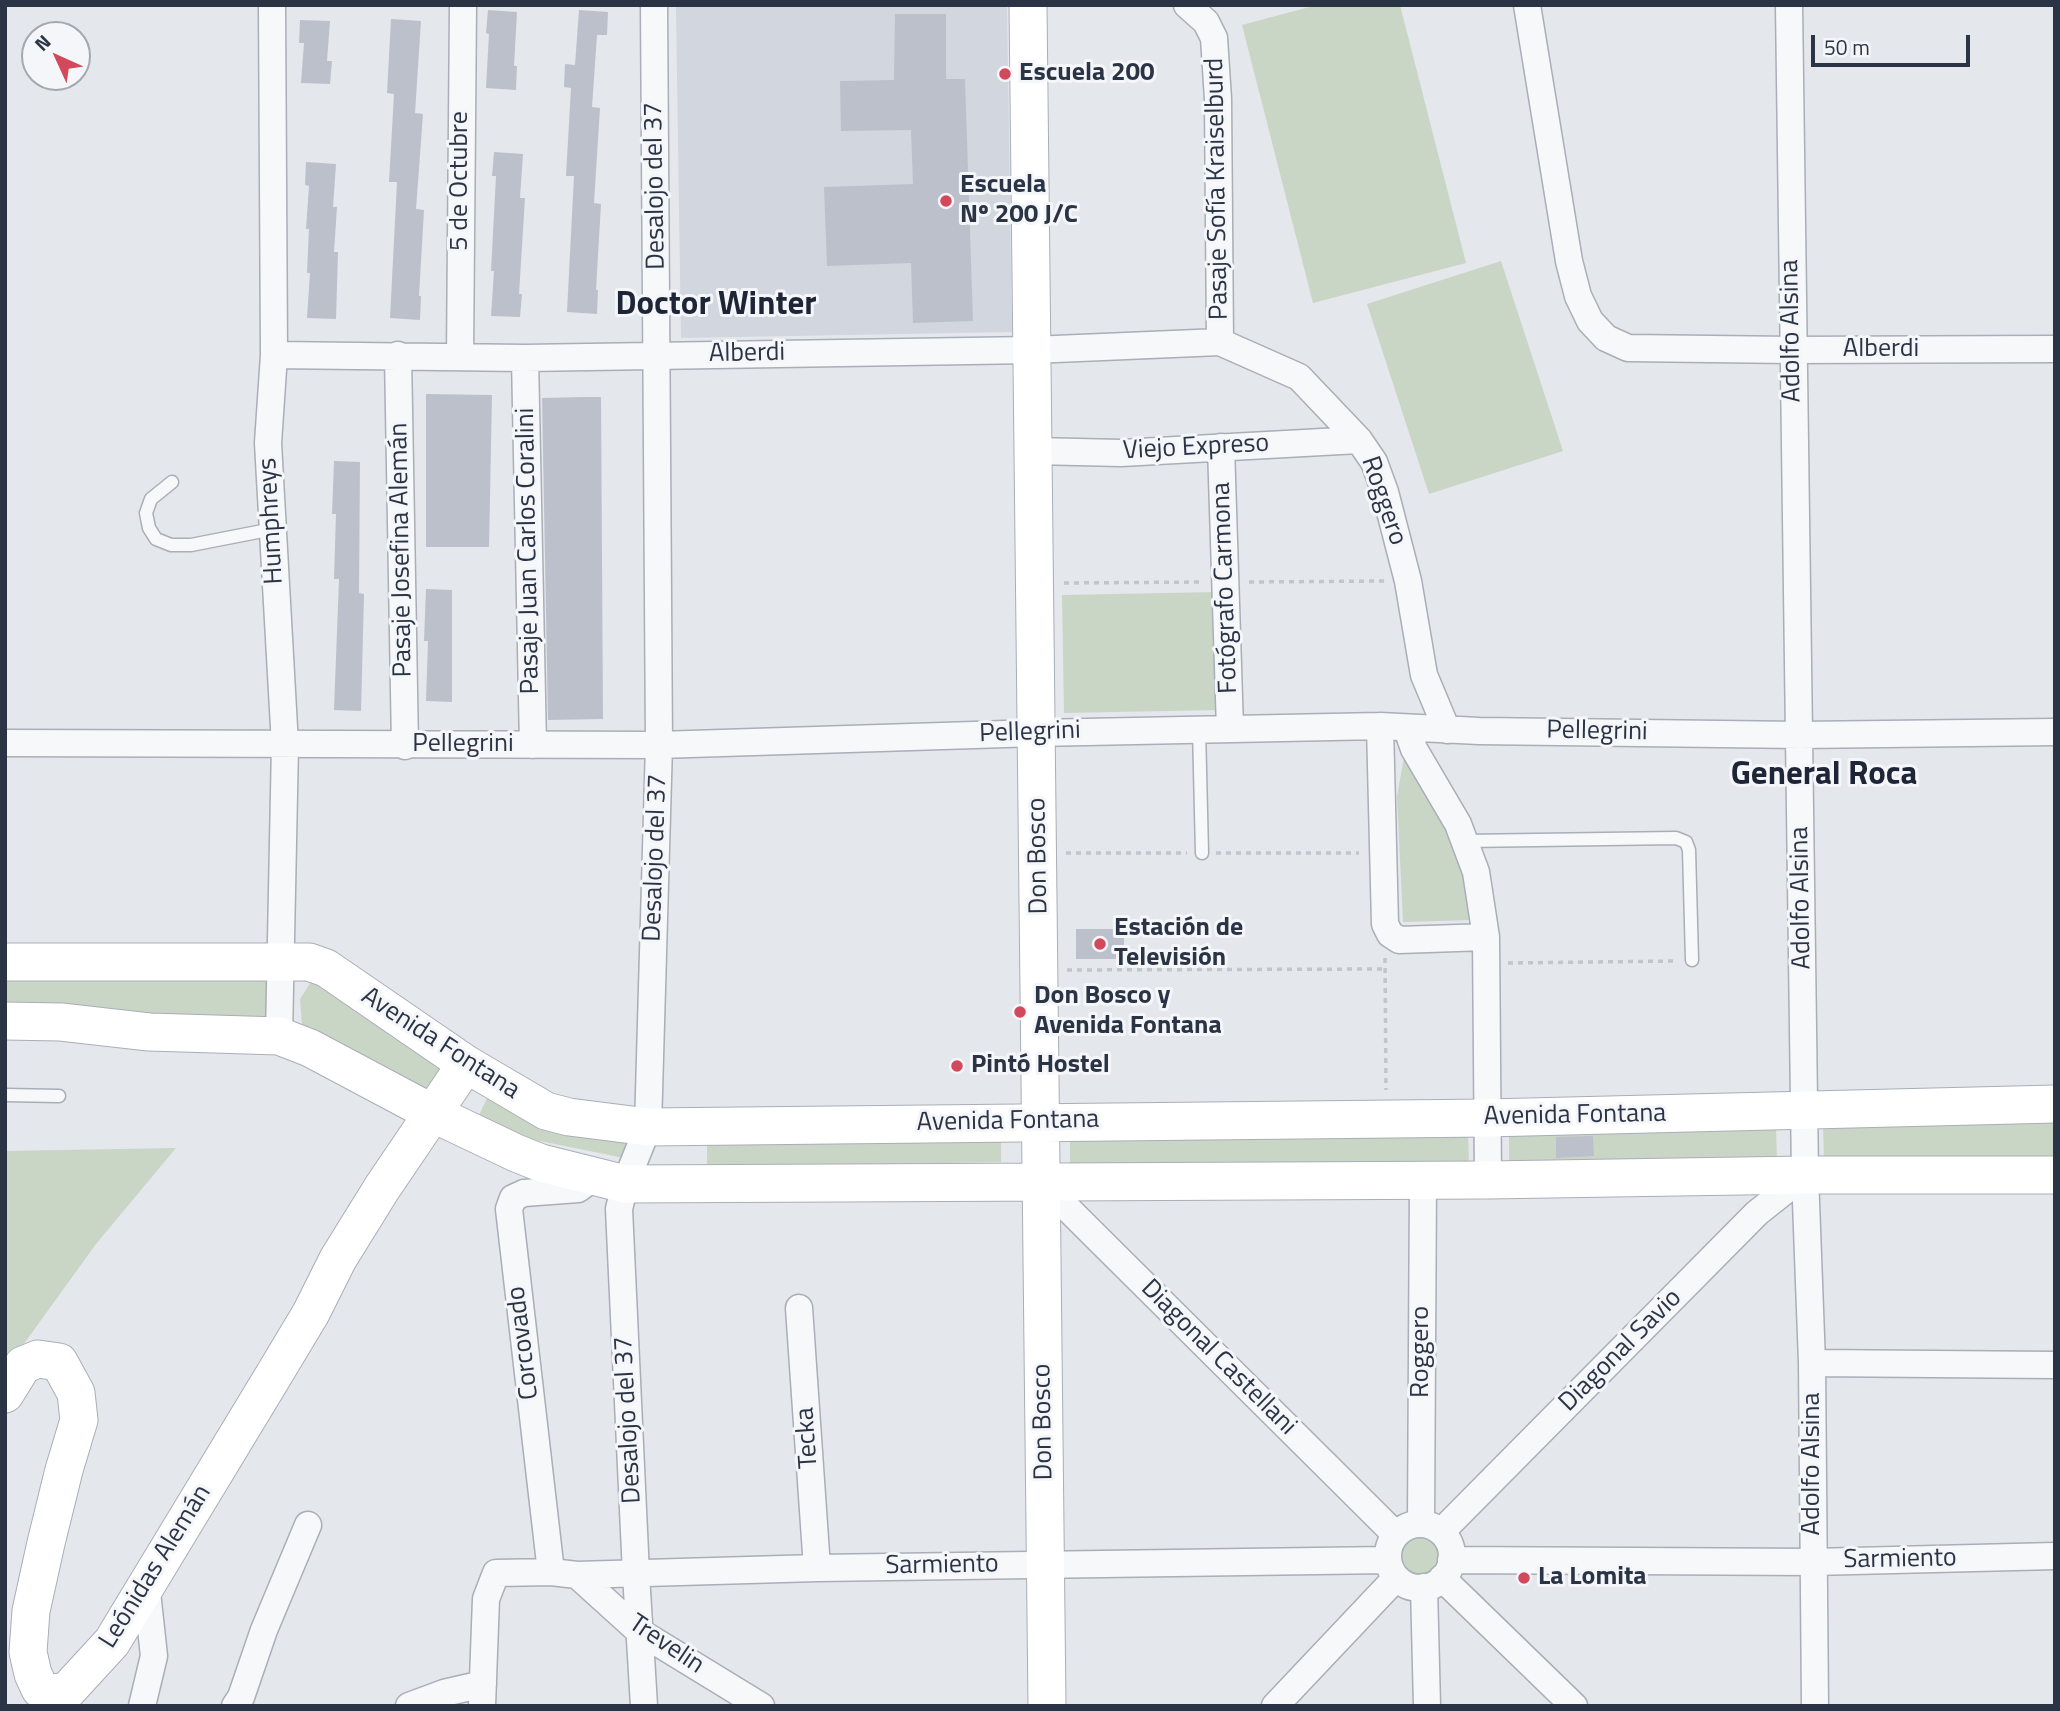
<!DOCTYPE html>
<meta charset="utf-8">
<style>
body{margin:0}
#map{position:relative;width:2060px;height:1711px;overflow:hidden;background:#e4e7ec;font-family:"Titillium Web",sans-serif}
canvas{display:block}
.frame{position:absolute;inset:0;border:7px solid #2b3445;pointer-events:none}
.north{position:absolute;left:21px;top:21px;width:70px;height:70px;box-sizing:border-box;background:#f4f6f9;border:2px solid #a4a8b1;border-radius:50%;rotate:315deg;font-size:19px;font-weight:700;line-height:28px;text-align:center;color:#2b3445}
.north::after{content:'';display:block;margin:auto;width:24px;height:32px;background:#d1495b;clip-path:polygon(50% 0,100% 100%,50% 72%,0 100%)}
.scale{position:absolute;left:1811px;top:35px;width:159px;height:32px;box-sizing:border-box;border:4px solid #2b3445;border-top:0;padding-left:9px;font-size:21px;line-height:24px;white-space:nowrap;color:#2b3445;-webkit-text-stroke:5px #f4f6f9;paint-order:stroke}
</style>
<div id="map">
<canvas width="2060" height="1711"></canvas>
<div class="frame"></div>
<div class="north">N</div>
<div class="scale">50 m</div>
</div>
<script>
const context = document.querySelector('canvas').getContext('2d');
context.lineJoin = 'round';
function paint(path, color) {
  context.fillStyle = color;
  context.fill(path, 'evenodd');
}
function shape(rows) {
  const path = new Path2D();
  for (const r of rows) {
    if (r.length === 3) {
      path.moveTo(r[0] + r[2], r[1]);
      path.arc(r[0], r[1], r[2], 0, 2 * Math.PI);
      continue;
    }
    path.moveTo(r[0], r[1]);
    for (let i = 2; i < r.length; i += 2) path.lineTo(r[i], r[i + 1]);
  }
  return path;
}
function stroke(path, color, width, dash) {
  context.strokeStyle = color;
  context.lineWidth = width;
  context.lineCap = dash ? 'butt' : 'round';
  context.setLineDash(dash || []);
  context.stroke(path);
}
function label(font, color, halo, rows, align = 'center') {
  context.font = font + ' "Titillium Web",sans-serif';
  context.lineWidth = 6;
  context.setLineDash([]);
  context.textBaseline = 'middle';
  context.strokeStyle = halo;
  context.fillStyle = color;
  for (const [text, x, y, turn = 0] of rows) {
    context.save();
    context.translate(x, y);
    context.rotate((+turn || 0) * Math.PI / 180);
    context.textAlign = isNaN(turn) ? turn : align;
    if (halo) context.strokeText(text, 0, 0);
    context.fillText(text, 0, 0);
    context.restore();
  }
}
const built = shape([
 [762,5,1007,5,1012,332,681,338,676,7]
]);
const green = shape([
 [1317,5,1400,5,1466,263,1313,303,1242,25],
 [1501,261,1563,451,1429,494,1367,304],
 [1218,592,1220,710,1064,713,1062,595],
 [1405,752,1456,843,1474,920,1403,922,1397,796],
 [5,971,271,972,269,1025,5,1009],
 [333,980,445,1060,426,1093,302,1025,300,999,311,982],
 [491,1090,629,1137,624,1158,525,1138,479,1115],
 [2055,1121,2055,1157,1824,1161,1823,1125],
 [1776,1127,1777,1163,1509,1167,1509,1131],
 [1468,1131,1469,1167,1070,1171,1070,1134],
 [1001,1137,1001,1162,707,1167,707,1142],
 [176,1148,96,1244,5,1370,5,1151],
 [1421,1556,21]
]);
const building = shape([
 [488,10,517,12,514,66,517,66,516,90,486,88,489,34,486,33],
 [579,10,608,12,607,35,597,35,592,107,600,108,594,203,601,204,596,290,598,290,597,314,567,312,574,176,566,176,571,88,564,87,565,64,575,65],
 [895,14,946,14,946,79,965,79,973,321,913,323,911,263,827,266,824,187,913,184,911,130,841,131,840,81,894,80],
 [391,19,421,21,415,113,423,114,416,209,424,210,419,296,421,296,420,320,390,318,397,182,389,182,394,94,387,93],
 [300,20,330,21,327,61,332,61,330,84,301,83,304,43,299,43],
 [494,152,523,154,520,198,525,198,519,294,522,294,520,317,491,316,494,271,491,271,496,176,492,176],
 [306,162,336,164,333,207,337,207,334,252,338,252,336,319,307,318,310,273,307,273,309,229,306,229,309,186,305,185],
 [426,394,492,395,489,547,426,547],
 [585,397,601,397,603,719,548,720,542,398],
 [334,461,360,462,359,593,364,594,361,711,334,710,339,579,334,579,336,514,332,514],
 [426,589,452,590,452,702,426,701,428,641,424,641],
 [1076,929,1124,929,1124,959,1076,959],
 [1593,1136,1594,1156,1556,1158,1556,1137]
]);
const path = shape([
 [1249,582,1385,581],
 [1064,583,1203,582],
 [1066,853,1187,853],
 [1216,853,1359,853],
 [1385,958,1386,1090],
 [1508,963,1676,961],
 [1067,970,1385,969]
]);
const lane = shape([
 [172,482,151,499,146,513,149,528,156,539,171,545,191,545,273,529],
 [1199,729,1202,853],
 [1465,841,1676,838,1686,842,1689,850,1692,960],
 [5,1095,59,1096]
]);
const street = shape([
 [272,5,274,355,268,443,285,745,279,1036],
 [1187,5,1206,22,1214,38,1218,99,1220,342],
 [1527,5,1569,261,1578,296,1590,321,1606,338,1628,348,1792,350,2055,349],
 [1789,5,1805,1175,1812,1363,1815,1706],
 [274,355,525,358,1032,350,1220,342,1299,377,1359,440,1374,462,1385,492,1408,581,1424,675,1447,730],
 [398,355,405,746],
 [460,356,463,5],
 [525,358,533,745],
 [1221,447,1230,729],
 [1034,451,1121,453,1359,440],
 [1380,726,1385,924,1390,934,1399,940,1486,937],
 [1407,729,1414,749,1458,824,1476,872,1486,937,1488,1180],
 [5,743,659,745,1037,733,1380,726,1479,731,1800,735,2055,732],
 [1040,1181,1396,1535],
 [799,1308,817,1568],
 [1812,1363,2055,1365],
 [1421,1524,1423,1180],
 [1420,1556,32],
 [1441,1532,1757,1213,1805,1175],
 [1451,1560,1813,1562,2055,1556],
 [551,1572,509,1209,513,1198,524,1193,578,1189,593,1178],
 [577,1575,640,1632,761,1706],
 [1442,1578,1574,1706],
 [1424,1587,1427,1706],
 [142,1706,154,1656,146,1583],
 [235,1706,241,1697,264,1630,308,1525],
 [409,1706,444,1693,483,1684],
 [482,1706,486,1599,496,1573,551,1572,577,1575,817,1568,1388,1560],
 [644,1706,636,1574,619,1209,625,1184,648,1127,659,745,654,5],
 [1275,1706,1396,1578]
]);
const secondary = shape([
 [1028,5,1047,1706],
 [5,962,309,962,326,968,466,1064,546,1111,569,1117,648,1127,1487,1118,2055,1104],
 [5,1021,61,1022,149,1032,279,1036,310,1048,434,1114,516,1153,541,1163,625,1184,1488,1180,1805,1175,2055,1175],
 [5,1394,23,1365,38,1359,59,1362,76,1393,79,1420,64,1470,46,1543,31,1611,28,1652,33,1674,40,1689,52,1693,67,1691,112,1642,275,1373,311,1313,338,1259,382,1188,466,1064]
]);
const markers = [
 [1005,74,7,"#d1495b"],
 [946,201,7,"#d1495b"],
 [1100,944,7,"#d1495b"],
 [1020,1012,7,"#d1495b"],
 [957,1066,7,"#d1495b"],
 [1524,1578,7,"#d1495b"]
];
const poiNames = [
 ["Escuela 200",1019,74],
 ["Escuela",960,186],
 ["Nº 200 J/C",960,216],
 ["Estación de",1114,929],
 ["Televisión",1114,959],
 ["Don Bosco y",1034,997],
 ["Avenida Fontana",1034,1027],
 ["Pintó Hostel",971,1066],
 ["La Lomita",1538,1578]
];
const streetNames = [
 ["5 de Octubre",461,181,-90],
 ["Desalojo del 37",656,186,-91],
 ["Pasaje Sofía Kraiselburd",1218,189,-91],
 ["Adolfo Alsina",1792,331,-91],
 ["Alberdi",1881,350],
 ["Alberdi",747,354,-1],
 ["Viejo Expreso",1196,448,-3],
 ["Roggero",1383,501,71],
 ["Humphreys",272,521,-93],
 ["Pasaje Josefina Alemán",402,550,-91],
 ["Pasaje Juan Carlos Coralini",529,551,-91],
 ["Fotógrafo Carmona",1226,588,-92],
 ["Pellegrini",1597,732,1],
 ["Pellegrini",1030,733,-2],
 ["Pellegrini",463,745],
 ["Don Bosco",1039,856,-91],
 ["Desalojo del 37",656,858,-88],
 ["Adolfo Alsina",1802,898,-91],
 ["Avenida Fontana",440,1044,33],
 ["Avenida Fontana",1575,1116,-1],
 ["Avenida Fontana",1008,1122,-1],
 ["Corcovado",524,1343,-97],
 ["Diagonal Savio",1621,1351,-45],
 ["Roggero",1422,1352,-90],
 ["Diagonal Castellani",1218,1358,45],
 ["Desalojo del 37",629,1420,-93],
 ["Don Bosco",1044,1422,-91],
 ["Tecka",808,1438,-94],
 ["Adolfo Alsina",1813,1464,-90],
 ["Sarmiento",1900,1560,-1],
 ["Sarmiento",942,1566,-1],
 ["Leónidas Alemán",156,1567,-58],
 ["Trevelin",666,1645,34]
];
const districtNames = [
 ["Doctor Winter",716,306],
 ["General Roca",1824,776]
];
paint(built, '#d2d6de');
paint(green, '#c9d6c5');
paint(building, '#bbc0ca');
stroke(lane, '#a9aeb7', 15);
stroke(street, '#a9aeb7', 29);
stroke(secondary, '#a9aeb7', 39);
stroke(path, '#c2c5cb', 3.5, [5, 5]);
stroke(lane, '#f7f8fa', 12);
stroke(street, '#f7f8fa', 26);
stroke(secondary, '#fff', 37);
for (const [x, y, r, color] of markers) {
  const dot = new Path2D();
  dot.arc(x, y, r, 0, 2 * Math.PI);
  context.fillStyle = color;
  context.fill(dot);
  stroke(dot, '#f4f6f9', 2.5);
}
label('bold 26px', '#2b3445', '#f4f6f9', poiNames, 'left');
label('26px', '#2b3445', '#f4f6f9', streetNames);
label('bold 33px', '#1d2536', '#f4f6f9', districtNames);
</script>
